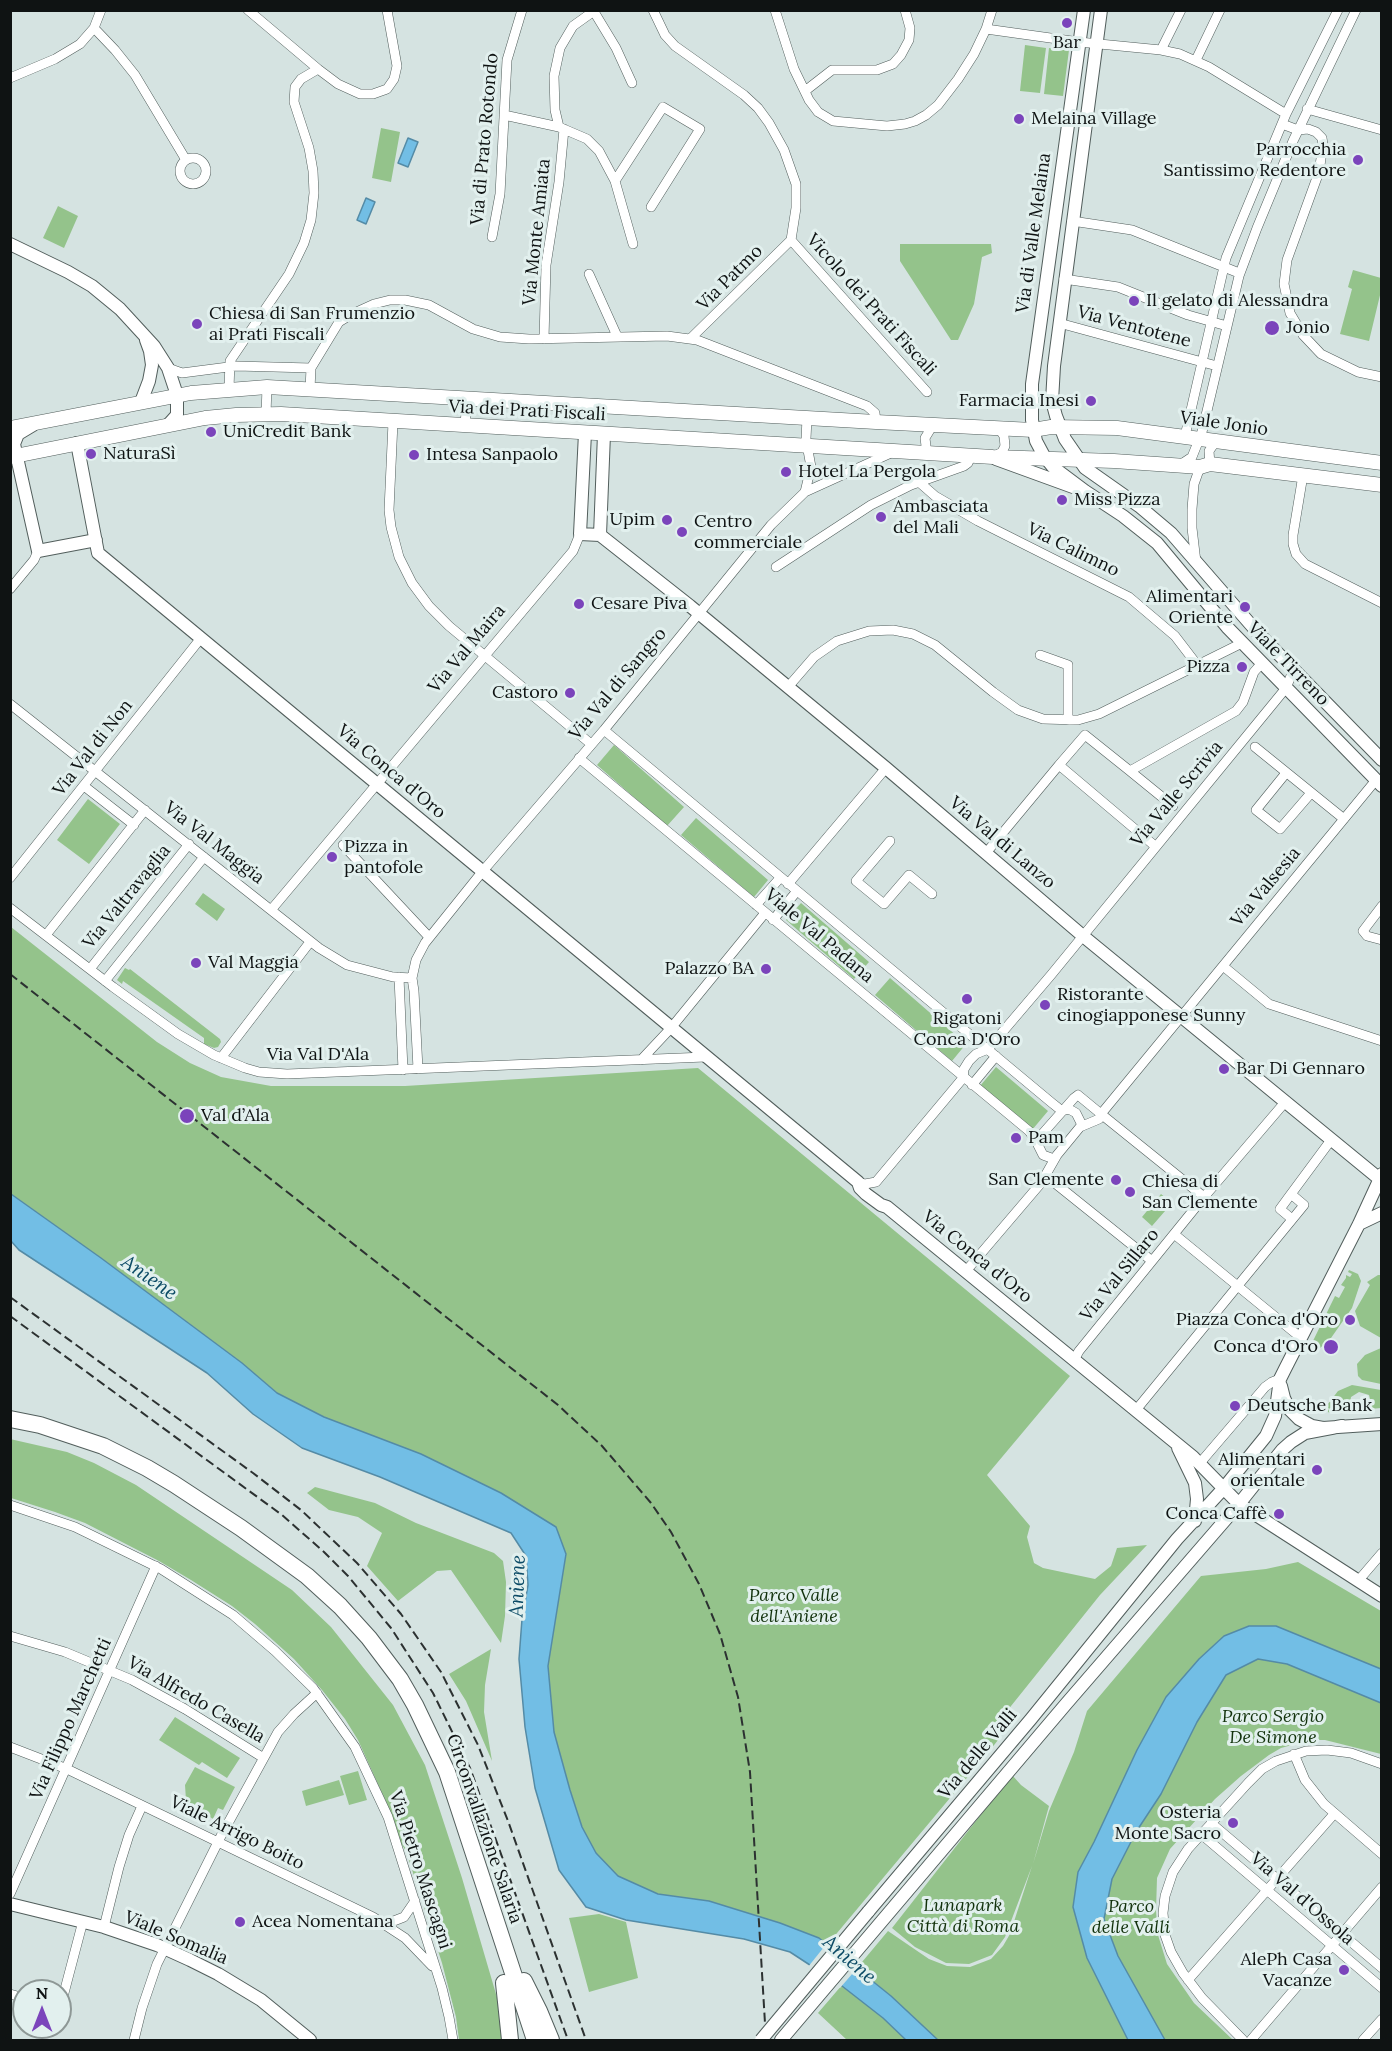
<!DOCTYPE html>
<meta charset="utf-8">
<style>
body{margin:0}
#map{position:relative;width:1392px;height:2051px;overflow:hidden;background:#d5e3e1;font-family:Lora,serif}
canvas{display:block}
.frame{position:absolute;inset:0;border:12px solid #0f1313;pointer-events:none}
.north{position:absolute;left:12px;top:1979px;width:60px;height:60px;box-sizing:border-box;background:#e2f0ee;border:2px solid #8e9896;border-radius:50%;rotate:0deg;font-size:16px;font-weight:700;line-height:24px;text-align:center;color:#0f1313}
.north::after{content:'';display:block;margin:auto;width:21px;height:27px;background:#7b44bb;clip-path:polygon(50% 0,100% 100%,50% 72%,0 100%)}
</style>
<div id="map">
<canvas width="1392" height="2051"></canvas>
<div class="frame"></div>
<div class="north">N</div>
</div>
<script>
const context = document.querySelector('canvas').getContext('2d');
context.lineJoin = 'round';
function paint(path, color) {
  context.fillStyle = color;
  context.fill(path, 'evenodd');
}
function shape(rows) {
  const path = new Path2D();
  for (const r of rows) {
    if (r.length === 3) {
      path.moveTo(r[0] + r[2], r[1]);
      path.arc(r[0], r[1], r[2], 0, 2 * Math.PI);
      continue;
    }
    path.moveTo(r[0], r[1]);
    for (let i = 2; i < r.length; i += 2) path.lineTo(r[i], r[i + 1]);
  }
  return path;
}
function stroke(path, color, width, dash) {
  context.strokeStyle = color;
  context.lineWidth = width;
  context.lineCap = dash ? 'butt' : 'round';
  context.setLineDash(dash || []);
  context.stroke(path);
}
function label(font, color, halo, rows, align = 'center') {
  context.font = font + ' Lora,serif';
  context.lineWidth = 6;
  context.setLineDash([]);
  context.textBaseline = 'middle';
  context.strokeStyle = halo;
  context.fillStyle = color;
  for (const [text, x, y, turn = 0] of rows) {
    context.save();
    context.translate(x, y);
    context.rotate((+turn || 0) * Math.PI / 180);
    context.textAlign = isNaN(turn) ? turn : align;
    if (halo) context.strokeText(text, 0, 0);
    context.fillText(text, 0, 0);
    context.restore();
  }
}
const green = shape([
 [1025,45,1046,48,1040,93,1020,91],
 [1049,48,1069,50,1063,96,1044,94],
 [381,128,400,132,391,182,372,178],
 [58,206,78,216,64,248,43,238],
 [900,244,991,244,992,253,982,257,974,304,958,340,951,340,913,281,900,261],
 [1353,270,1381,278,1381,291,1369,341,1340,334,1352,289,1348,287],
 [614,745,684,807,667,826,597,765],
 [88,799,120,824,89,864,57,840],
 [696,818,768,880,754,897,681,835],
 [203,893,225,909,217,921,195,904],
 [801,903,869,962,854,979,786,920],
 [11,927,157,1042,190,1063,221,1077,271,1086,405,1086,698,1068,1070,1376,987,1475,1030,1526,1027,1537,1034,1563,1043,1568,1095,1579,1111,1566,1117,1548,1147,1545,1100,1595,995,1726,995,1734,998,1740,991,1749,827,1945,819,1938,780,1923,709,1901,658,1894,618,1876,595,1853,582,1827,570,1790,554,1732,548,1666,566,1554,324,1417,277,1393,242,1363,101,1258,11,1194],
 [125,968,129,970,130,969,220,1039,221,1042,218,1047,214,1048,204,1044,204,1038,123,981,122,984,117,980],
 [890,978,966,1044,952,1061,875,995],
 [996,1067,1048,1111,1032,1130,980,1086],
 [1161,1194,1172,1203,1152,1226,1142,1217],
 [1349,1270,1358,1274,1361,1281,1352,1308,1331,1338,1319,1349,1312,1351,1310,1347,1335,1296,1339,1298,1345,1287,1341,1285,1346,1278,1346,1275,1350,1277,1352,1274,1348,1272],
 [1378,1275,1381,1275,1381,1338,1360,1326,1355,1311,1370,1285,1367,1282],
 [1381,1348,1381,1384,1362,1380,1358,1376,1357,1364,1365,1355],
 [1352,1385,1381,1390,1381,1408,1370,1409,1371,1403,1369,1395,1359,1392,1351,1397,1350,1403,1353,1411,1330,1413,1328,1412,1328,1404,1338,1391],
 [10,1439,67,1452,94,1463,136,1485,292,1590,331,1627,393,1705,425,1765,462,1878,503,2018,505,2040,459,2040,456,2017,442,1963,406,1851,400,1842,391,1813,358,1740,345,1719,322,1690,294,1659,255,1624,232,1606,191,1580,159,1561,85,1523,55,1512,11,1498],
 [315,1487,375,1503,416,1523,494,1553,503,1561,506,1582,505,1616,501,1643,451,1570,437,1571,398,1601,367,1566,382,1533,358,1517,329,1510,307,1493],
 [1298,1562,1381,1611,1381,1669,1276,1626,1249,1626,1224,1636,1199,1659,1166,1697,1137,1750,1094,1842,1078,1872,1073,1907,1087,1958,1128,2040,938,2040,891,1996,857,1968,888,1931,929,1959,947,1966,970,1967,991,1959,1003,1946,1010,1934,1032,1866,1005,1937,992,1955,969,1964,946,1963,915,1947,892,1928,1012,1775,1021,1785,1049,1806,1033,1864,1049,1811,1074,1752,1087,1711,1201,1576,1266,1569],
 [491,1649,485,1685,484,1712,492,1761,466,1701,449,1674],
 [1258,1659,1287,1664,1381,1703,1381,1754,1325,1740,1310,1740,1281,1748,1269,1755,1241,1776,1215,1799,1170,1849,1157,1878,1156,1911,1158,1935,1167,1964,1194,2003,1233,2040,1164,2040,1118,1956,1104,1919,1112,1878,1136,1832,1161,1794,1197,1722,1226,1675],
 [175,1717,240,1758,227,1778,202,1762,199,1765,159,1740],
 [195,1767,235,1787,223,1810,218,1808,213,1819,210,1817,207,1823,187,1815,185,1785],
 [358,1771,367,1800,349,1805,340,1776],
 [339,1780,344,1795,306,1806,302,1791],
 [599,1914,626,1922,638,1978,589,1992,569,1918],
 [842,1985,883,2018,906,2040,847,2040,818,2013]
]);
const water = shape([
 [408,138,418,142,408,167,398,163,408,138],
 [366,198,375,202,366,224,357,220,366,198],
 [11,1194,101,1258,242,1363,277,1393,324,1417,421,1454,501,1493,556,1527,566,1554,548,1666,554,1732,570,1790,582,1827,596,1853,618,1876,658,1894,709,1901,780,1923,819,1938,891,1996,938,2040,906,2040,883,2018,842,1986,790,1952,744,1939,626,1920,586,1907,559,1870,535,1788,525,1727,519,1659,522,1619,528,1585,526,1556,511,1533,380,1477,302,1448,253,1414,207,1373,19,1250,11,1241,11,1194],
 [1249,1626,1276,1626,1381,1669,1381,1703,1287,1664,1258,1659,1226,1675,1197,1722,1161,1794,1136,1832,1112,1879,1104,1919,1118,1956,1165,2040,1128,2040,1087,1958,1073,1907,1078,1872,1094,1842,1137,1750,1166,1697,1199,1659,1224,1636,1249,1626]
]);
const pier = shape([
 [828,1942,859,1966,840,1988,808,1967]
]);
const street = shape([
 [248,10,318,69],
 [593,10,616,48,632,83],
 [653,10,665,35,675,46,744,95,758,108,769,123,784,150,796,184,796,208,791,240],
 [775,10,794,69,809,100,818,112,833,121,887,126,905,124,915,121,926,115,938,105,958,79,974,54,986,29,992,10],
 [594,11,573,26,560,48,554,76,555,110,559,127,587,139,599,151,615,181,633,244],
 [94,28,115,50,135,75,186,160],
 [986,29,1079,42,1161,50,1180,54,1209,67,1286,114],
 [1161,50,1181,10],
 [1196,60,1220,10],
 [10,78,55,59,80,44,94,28,101,10],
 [805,91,832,70,877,70,893,64,901,55,909,40,910,28,905,10],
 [1307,109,1382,130],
 [504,115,559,127],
 [1282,124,1298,130,1308,129,1316,132,1322,138,1323,145,1319,172,1287,260,1284,284,1290,313,1303,335,1321,354,1358,372,1382,377],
 [193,171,13],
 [615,181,663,107,700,129,651,207],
 [1072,221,1132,230,1239,273],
 [492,237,500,194,507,60,522,10],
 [791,240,927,392],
 [589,274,617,336],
 [1064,279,1118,287,1188,315,1227,326],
 [1059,323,1217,366],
 [691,338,791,240],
 [544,339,546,265,559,182,564,129],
 [168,368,182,373,236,366,311,368],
 [229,389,230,361,289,274,304,243,311,220,314,193,313,171,309,148,294,102,295,87,301,79,318,69,338,84,360,94,373,94,387,89,394,79,397,66,387,10],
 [310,389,311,368,339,322,352,314,374,304,390,300,405,300,429,305,473,329,500,337,529,339,667,336,697,340,867,406,875,413,876,422],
 [266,414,267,387],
 [393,422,389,510,391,527,399,557,412,583,429,606,449,626,591,744],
 [465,425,467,398],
 [1185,436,1226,258,1286,114,1338,10],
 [927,454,925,438,933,425],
 [995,456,1002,452,1005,446,1004,436,999,428],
 [1210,464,1209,451,1216,441],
 [1180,465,1192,457,1202,432,1239,276,1257,228,1293,141,1356,10],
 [1303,475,1293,535,1293,544,1296,554,1305,564,1382,603],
 [919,482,935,496,978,521,1129,597,1175,636,1198,666],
 [805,492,811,467,806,439,807,418],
 [1196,562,1192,528,1192,509,1194,484,1200,467],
 [776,567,871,505,911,485,964,466,968,463,971,456],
 [10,589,34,560,38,551],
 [1040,655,1068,665,1068,720],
 [788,687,814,657,837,641,869,631,893,630,913,634,935,645,993,692,1018,710,1043,719,1078,720,1099,714,1242,643],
 [10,704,319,948,347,965,393,977,412,978],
 [604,730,1052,1103,1062,1111,1069,1109,1076,1113,1082,1125],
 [1255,747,1344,819],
 [579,758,1029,1131,1036,1141],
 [1059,765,1085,735,1130,771,1236,711,1243,702,1254,672,1262,663],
 [1130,771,1173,806],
 [1286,773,1256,810,1280,829,1311,793],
 [84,786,134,825],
 [890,841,856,881,884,904,909,875,932,894],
 [343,845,429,937],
 [986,853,1059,765,1155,846],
 [10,878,201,638],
 [788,884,886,768],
 [756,905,780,878],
 [1382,906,1363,931,1367,936,1382,940],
 [10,908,113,987,178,1034,214,1055,245,1068,259,1072,287,1074,705,1057],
 [271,910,573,551,580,534],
 [773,920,797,891],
 [46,935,145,810],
 [1223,966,1269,1004,1382,1041],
 [90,969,189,844],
 [399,977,403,1070],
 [105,981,204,857],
 [221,1058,310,942],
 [641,1060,671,1028,765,913],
 [418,1069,414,991,412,978,416,960,425,943,482,872,604,730,771,525,805,492,891,453],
 [972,1085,996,1056],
 [1046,1176,1152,1261],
 [858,1182,865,1184,876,1182,963,1078,964,1069,969,1061,976,1054,988,1049,1051,975,1286,688,1293,671],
 [1291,1194,1280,1209,1292,1219],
 [1204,1197,1101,1114,1376,780],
 [1174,1234,1300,1337],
 [966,1271,1041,1183,1057,1155,1080,1127,1099,1119,1101,1114,1078,1095,1074,1098,1036,1141,1043,1155,1054,1159],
 [1074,1360,1079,1351,1204,1197,1286,1101],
 [1136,1410,1304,1205,1291,1194,1331,1140],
 [1200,1463,1265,1387,1272,1382,1280,1379],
 [10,1505,75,1527,161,1569,233,1615,275,1651,313,1688,355,1747,388,1817,442,1988,449,2017,453,2040],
 [1358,1581,1382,1553],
 [10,1636,65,1652,132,1680,185,1709,262,1757],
 [10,1747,67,1769,373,1917,405,1938,432,1966],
 [1294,1754,1305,1780,1324,1804,1382,1854],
 [1211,1823,1382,1968],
 [1201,1834,1382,1988],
 [10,1894,156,1566],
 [386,1924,404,1917,415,1901],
 [104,1927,119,1867,129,1835,142,1806],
 [1188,1980,1334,1814],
 [10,1994,24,1998],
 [60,2001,64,1993,83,1921],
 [134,2040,142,2008,157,1964,221,1836,278,1732,294,1714,317,1693],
 [1243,2040,1202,1998,1183,1973,1171,1952,1165,1935,1163,1913,1165,1896,1173,1872,1188,1849,1248,1783,1262,1769,1276,1761,1306,1751,1327,1750,1351,1753,1382,1764],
 [1251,2040,1382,1887],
 [1363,2040,1382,2019]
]);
const secondary = shape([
 [1084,10,1032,384,1032,420,1036,441,1044,456,1053,467,1085,491,1123,516,1157,543,1227,627,1382,786],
 [1101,10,1054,366,1052,401,1056,416,1065,439,1085,468,1139,506,1171,533,1258,633,1382,760],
 [10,244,68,272,92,286,120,309,154,346,168,368,177,395,177,415,168,425],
 [141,402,149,381,152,365,150,351,146,340],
 [33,425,18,434,14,444,38,551,96,540],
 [585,433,580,534,600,535],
 [77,443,98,553,858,1182,860,1188,866,1194,881,1205,887,1207,1193,1457,1239,1504,1382,1596],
 [996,459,1073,487],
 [600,535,690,606,886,768,1083,936,1382,1181],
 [600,535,604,434],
 [1359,1224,1382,1213],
 [1281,1386,1284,1398,1289,1409,1299,1419,1312,1426,1323,1428,1382,1424],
 [1178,1448,1195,1483,1197,1499,1195,1521],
 [10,1904,104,1927,157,1945,190,1960,218,1974,261,2000,310,2040],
 [868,1912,1031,1719,1177,1539,1223,1489,1266,1436,1275,1416,1280,1379,1285,1369,1359,1224,1382,1174],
 [781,2040,1066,1704,1239,1504,1282,1450,1291,1442,1305,1433,1342,1426]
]);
const primary = shape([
 [10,428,191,393,267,387,876,422,1033,430,1051,427,1117,428,1382,463],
 [10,457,205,418,236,415,281,414,993,457,1114,461,1200,467,1210,464,1382,485]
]);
const highway = shape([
 [10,1419,40,1425,103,1446,147,1468,174,1484,241,1528,307,1576,340,1606,369,1638,400,1679,415,1705,447,1772,535,2040],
 [524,1981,539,2011,551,2040],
 [504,1983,510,2040]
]);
const rail = shape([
 [10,974,558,1405,602,1446,651,1503,671,1532,699,1584,720,1634,738,1697,750,1772,766,2040],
 [10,1297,253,1473,301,1510,357,1563,401,1614,441,1672,478,1745,508,1821,586,2040],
 [10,1316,282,1515,324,1552,348,1576,391,1628,433,1693,470,1768,568,2040]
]);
const secondaryBridge = shape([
 [761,2040,868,1912]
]);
const markers = [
 [1067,23,6,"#7b44bb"],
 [1019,119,6,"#7b44bb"],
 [1358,160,6,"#7b44bb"],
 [1134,301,6,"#7b44bb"],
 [197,324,6,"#7b44bb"],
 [1272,328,8,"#7b44bb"],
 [1091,401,6,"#7b44bb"],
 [211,432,6,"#7b44bb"],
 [91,454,6,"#7b44bb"],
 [414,455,6,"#7b44bb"],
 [786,472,6,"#7b44bb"],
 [1062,500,6,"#7b44bb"],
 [881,517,6,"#7b44bb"],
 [667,520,6,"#7b44bb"],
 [682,532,6,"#7b44bb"],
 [579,604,6,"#7b44bb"],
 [1245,607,6,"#7b44bb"],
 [1242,667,6,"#7b44bb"],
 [570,693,6,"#7b44bb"],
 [332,857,6,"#7b44bb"],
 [196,963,6,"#7b44bb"],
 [766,969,6,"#7b44bb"],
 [967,999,6,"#7b44bb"],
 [1045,1005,6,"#7b44bb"],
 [1224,1069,6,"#7b44bb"],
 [187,1116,8,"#7b44bb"],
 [1016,1138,6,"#7b44bb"],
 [1116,1180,6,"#7b44bb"],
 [1130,1192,6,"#7b44bb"],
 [1350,1320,6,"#7b44bb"],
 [1331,1347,8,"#7b44bb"],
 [1235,1406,6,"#7b44bb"],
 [1317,1470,6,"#7b44bb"],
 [1279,1514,6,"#7b44bb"],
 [1233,1823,6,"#7b44bb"],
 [240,1922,6,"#7b44bb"],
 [1344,1970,6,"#7b44bb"]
];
const poiNames = [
 ["Bar",1067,43,"center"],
 ["Melaina Village",1031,119],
 ["Parrocchia",1346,150,"right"],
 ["Santissimo Redentore",1346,171,"right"],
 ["Il gelato di Alessandra",1146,301],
 ["Chiesa di San Frumenzio",209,314],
 ["ai Prati Fiscali",209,335],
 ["Jonio",1286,328],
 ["Farmacia Inesi",1079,401,"right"],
 ["UniCredit Bank",223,432],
 ["NaturaSì",103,454],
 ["Intesa Sanpaolo",426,455],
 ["Hotel La Pergola",798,472],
 ["Miss Pizza",1074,500],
 ["Ambasciata",893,507],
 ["del Mali",893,528],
 ["Upim",655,520,"right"],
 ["Centro",694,522],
 ["commerciale",694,543],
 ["Alimentari",1233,597,"right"],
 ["Oriente",1233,618,"right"],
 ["Cesare Piva",591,604],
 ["Pizza",1230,667,"right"],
 ["Castoro",558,693,"right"],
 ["Pizza in",344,847],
 ["pantofole",344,868],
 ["Val Maggia",208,963],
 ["Palazzo BA",754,969,"right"],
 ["Ristorante",1057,995],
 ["cinogiapponese Sunny",1057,1016],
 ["Rigatoni",967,1019,"center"],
 ["Conca D'Oro",967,1040,"center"],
 ["Bar Di Gennaro",1236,1069],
 ["Val d’Ala",201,1116],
 ["Pam",1028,1138],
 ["San Clemente",1104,1180,"right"],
 ["Chiesa di",1142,1182],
 ["San Clemente",1142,1203],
 ["Piazza Conca d'Oro",1338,1320,"right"],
 ["Conca d'Oro",1318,1347,"right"],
 ["Deutsche Bank",1247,1406],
 ["Alimentari",1305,1460,"right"],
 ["orientale",1305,1481,"right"],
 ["Conca Caffè",1267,1514,"right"],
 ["Osteria",1221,1813,"right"],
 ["Monte Sacro",1221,1834,"right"],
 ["Acea Nomentana",252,1922],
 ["AlePh Casa",1332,1960,"right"],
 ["Vacanze",1332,1981,"right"]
];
const streetNames = [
 ["Via di Prato Rotondo",485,139,-85],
 ["Via Monte Amiata",537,232,-84],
 ["Via di Valle Melaina",1034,233,-82],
 ["Via Patmo",730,278,-45],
 ["Vicolo dei Prati Fiscali",871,305,48],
 ["Via Ventotene",1134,327,15],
 ["Via dei Prati Fiscali",527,411,3],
 ["Viale Jonio",1224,424,8],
 ["Via Calimno",1073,550,26],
 ["Via Val Maira",467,649,-50],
 ["Viale Tirreno",1288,664,46],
 ["Via Val di Sangro",618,684,-50],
 ["Via Val di Non",93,748,-52],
 ["Via Conca d'Oro",391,772,40],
 ["Via Valle Scrivia",1177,794,-50],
 ["Via Val Maggia",214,843,38],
 ["Via Val di Lanzo",1002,843,40],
 ["Via Valsesia",1266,887,-50],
 ["Via Valtravaglia",127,897,-51],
 ["Viale Val Padana",819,936,40],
 ["Via Val D'Ala",318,1055],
 ["Via Conca d'Oro",977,1257,39],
 ["Via Val Sillaro",1120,1275,-51],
 ["Via Alfredo Casella",196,1700,30],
 ["Via Filippo Marchetti",71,1719,-66],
 ["Via delle Valli",978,1754,-50],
 ["Circonvallazione Salaria",484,1829,71],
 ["Viale Arrigo Boito",237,1833,26],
 ["Via Pietro Mascagni",420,1870,72],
 ["Via Val d'Ossola",1302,1899,41],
 ["Viale Somalia",176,1938,23]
];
const parkNames = [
 ["Parco Valle",794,1596],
 ["dell'Aniene",794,1617],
 ["Parco Sergio",1273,1717],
 ["De Simone",1273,1738],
 ["Lunapark",963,1906],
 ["Città di Roma",963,1927],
 ["Parco",1131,1907],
 ["delle Valli",1131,1928]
];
const waterNames = [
 ["Aniene",149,1278,35],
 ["Aniene",518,1586,-88],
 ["Aniene",849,1960,41]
];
paint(green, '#94c38b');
paint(water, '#72bee5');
stroke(water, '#548ba6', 1.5);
paint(pier, '#d5e3e1');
stroke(street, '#525e5c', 10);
stroke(secondary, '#525e5c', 14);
stroke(primary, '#525e5c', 15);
stroke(highway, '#525e5c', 18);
stroke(street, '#fff', 9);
stroke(secondary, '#fff', 12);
stroke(primary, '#fff', 14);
stroke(highway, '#fff', 16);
stroke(rail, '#2c3131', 2, [9, 4.5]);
stroke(secondaryBridge, '#525e5c', 14, []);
stroke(secondaryBridge, '#fff', 12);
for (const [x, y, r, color] of markers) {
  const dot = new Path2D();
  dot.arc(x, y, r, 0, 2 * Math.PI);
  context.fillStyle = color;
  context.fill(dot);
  stroke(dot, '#e2f0ee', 2);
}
label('18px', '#0f1313', '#e2f0ee', poiNames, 'left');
label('18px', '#0f1313', '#e2f0ee', streetNames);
label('italic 18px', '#12320c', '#e2f0ee', parkNames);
label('italic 20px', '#0c4b66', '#e2f0ee', waterNames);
</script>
